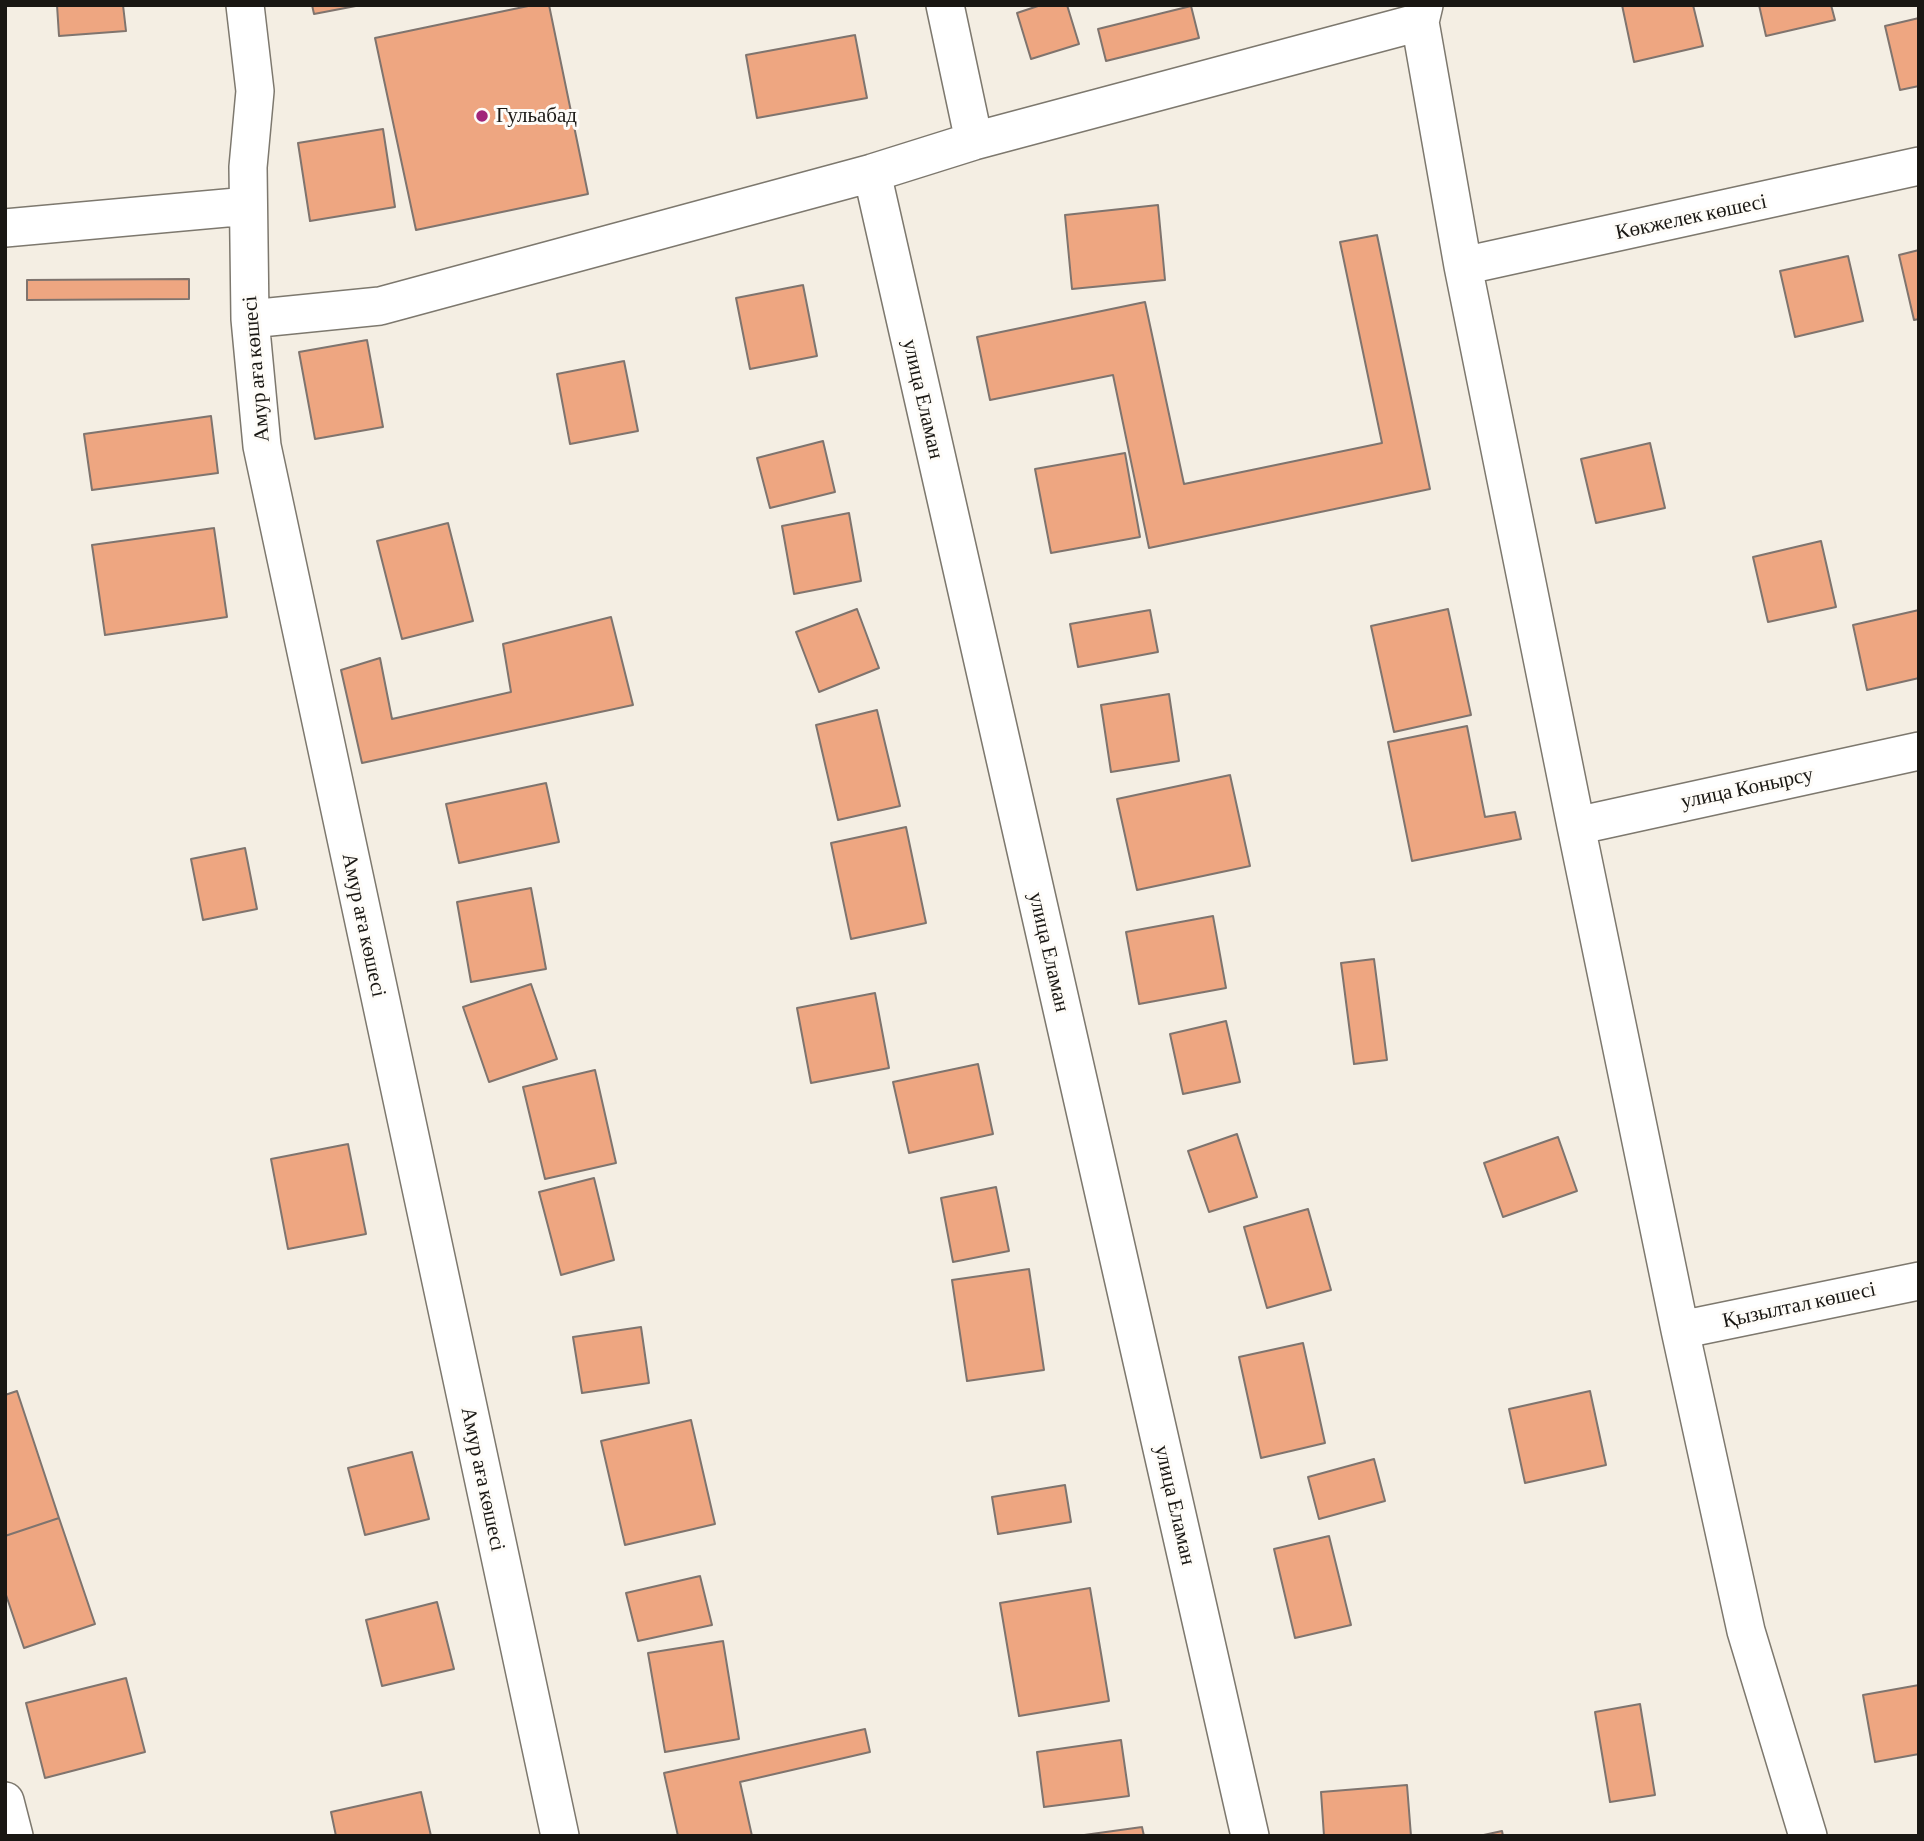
<!DOCTYPE html>
<meta charset="utf-8">
<style>
body{margin:0}
#map{position:relative;width:1924px;height:1841px;overflow:hidden;background:#f4eee3;font-family:"Crimson Pro",serif}
canvas{display:block}
.frame{position:absolute;inset:0;border:7px solid #191713;pointer-events:none}
</style>
<div id="map">
<canvas width="1924" height="1841"></canvas>
<div class="frame"></div>
</div>
<script>
const context = document.querySelector('canvas').getContext('2d');
context.lineJoin = 'round';
function paint(path, color) {
  context.fillStyle = color;
  context.fill(path, 'evenodd');
}
function shape(rows) {
  const path = new Path2D();
  for (const r of rows) {
    path.moveTo(r[0], r[1]);
    for (let i = 2; i < r.length; i += 2) path.lineTo(r[i], r[i + 1]);
  }
  return path;
}
function stroke(path, color, width, dash) {
  context.strokeStyle = color;
  context.lineWidth = width;
  context.lineCap = dash ? 'butt' : 'round';
  context.setLineDash(dash || []);
  context.stroke(path);
}
function label(font, color, halo, rows, align = 'center') {
  context.font = font + ' "Crimson Pro",serif';
  context.lineWidth = 6;
  context.setLineDash([]);
  context.textBaseline = 'middle';
  context.strokeStyle = halo;
  context.fillStyle = color;
  for (const [text, x, y, turn = 0] of rows) {
    context.save();
    context.translate(x, y);
    context.rotate((+turn || 0) * Math.PI / 180);
    context.textAlign = isNaN(turn) ? turn : align;
    if (halo) context.strokeText(text, 0, 0);
    context.fillText(text, 0, 0);
    context.restore();
  }
}
const building = shape([
 [57,5,123,5,126,31,59,36,57,5],
 [312,5,361,5,314,14,312,5],
 [533,5,549,5,588,194,416,230,375,38,533,5],
 [1041,5,1067,5,1079,44,1031,59,1017,13,1041,5],
 [1622,5,1693,5,1703,46,1634,62,1622,5],
 [1759,5,1831,5,1835,20,1766,36,1759,5],
 [1191,6,1199,38,1106,61,1098,29,1191,6],
 [1919,18,1919,86,1900,90,1885,26,1919,18],
 [855,35,867,98,757,118,746,55,855,35],
 [383,129,395,207,310,221,298,143,383,129],
 [1158,205,1165,280,1072,289,1065,215,1158,205],
 [1377,235,1430,489,1149,548,1113,375,990,400,977,337,1145,302,1184,484,1382,443,1340,242,1377,235],
 [1919,250,1919,319,1914,320,1899,255,1919,250],
 [1848,256,1863,321,1795,337,1780,271,1848,256],
 [189,279,189,299,27,300,27,280,189,279],
 [803,285,817,356,750,369,736,298,803,285],
 [367,340,383,427,315,439,299,352,367,340],
 [624,361,638,431,570,444,557,374,624,361],
 [211,416,218,473,92,490,84,434,211,416],
 [823,441,835,492,770,508,757,458,823,441],
 [1650,443,1665,508,1596,523,1581,459,1650,443],
 [1125,453,1140,537,1051,553,1035,469,1125,453],
 [849,513,861,581,794,594,782,526,849,513],
 [448,523,473,621,402,639,377,541,448,523],
 [214,528,227,617,105,635,92,545,214,528],
 [1821,541,1836,607,1768,622,1753,557,1821,541],
 [857,609,879,668,819,692,796,632,857,609],
 [1448,609,1471,715,1394,732,1371,626,1448,609],
 [1150,610,1158,652,1078,667,1070,624,1150,610],
 [1919,610,1919,678,1867,690,1853,625,1919,610],
 [611,617,633,705,362,763,341,670,380,658,392,719,511,692,503,644,611,617],
 [1169,694,1179,761,1111,772,1101,705,1169,694],
 [877,710,900,806,838,820,816,725,877,710],
 [1467,726,1485,817,1515,812,1521,839,1412,861,1388,742,1467,726],
 [1230,775,1250,866,1137,890,1117,799,1230,775],
 [546,783,559,842,459,863,446,804,546,783],
 [906,827,926,923,851,939,831,843,906,827],
 [245,848,257,909,203,920,191,859,245,848],
 [531,888,546,969,471,982,457,902,531,888],
 [1213,916,1226,988,1139,1004,1126,932,1213,916],
 [1374,959,1387,1060,1354,1064,1341,963,1374,959],
 [531,984,557,1059,489,1082,463,1007,531,984],
 [875,993,889,1068,811,1083,797,1008,875,993],
 [1226,1021,1240,1082,1183,1094,1170,1034,1226,1021],
 [978,1064,993,1134,909,1153,893,1082,978,1064],
 [595,1070,616,1163,545,1179,523,1087,595,1070],
 [1237,1134,1257,1197,1209,1212,1188,1151,1237,1134],
 [1558,1137,1577,1191,1503,1217,1484,1163,1558,1137],
 [348,1144,366,1234,288,1249,271,1159,348,1144],
 [594,1178,614,1260,561,1275,539,1192,594,1178],
 [996,1187,1009,1251,953,1262,941,1198,996,1187],
 [1308,1209,1331,1290,1267,1308,1244,1227,1308,1209],
 [1029,1269,1044,1370,967,1381,952,1280,1029,1269],
 [641,1327,649,1383,582,1393,573,1337,641,1327],
 [1303,1343,1325,1443,1261,1458,1239,1357,1303,1343],
 [17,1391,59,1518,5,1536,5,1395,17,1391],
 [1590,1391,1606,1465,1525,1483,1509,1409,1590,1391],
 [691,1420,715,1524,625,1545,601,1441,691,1420],
 [412,1452,429,1519,365,1535,348,1468,412,1452],
 [1374,1459,1385,1501,1319,1519,1308,1477,1374,1459],
 [1065,1485,1071,1522,998,1534,992,1497,1065,1485],
 [59,1518,95,1624,24,1648,5,1592,5,1536,59,1518],
 [1329,1536,1351,1625,1295,1638,1274,1549,1329,1536],
 [700,1576,712,1625,638,1641,626,1593,700,1576],
 [1090,1588,1109,1701,1019,1716,1000,1603,1090,1588],
 [437,1602,454,1669,382,1686,366,1620,437,1602],
 [723,1641,739,1739,665,1752,648,1653,723,1641],
 [126,1678,145,1752,45,1778,26,1703,126,1678],
 [1919,1685,1919,1754,1875,1762,1863,1695,1919,1685],
 [1640,1704,1655,1795,1610,1802,1595,1712,1640,1704],
 [865,1729,870,1752,740,1782,752,1836,678,1836,664,1773,865,1729],
 [1121,1740,1129,1796,1044,1807,1037,1752,1121,1740],
 [1407,1785,1411,1836,1324,1836,1321,1792,1407,1785],
 [421,1792,431,1836,336,1836,331,1812,421,1792],
 [1142,1827,1144,1836,1077,1836,1142,1827],
 [1502,1831,1503,1836,1479,1836,1502,1831]
]);
const minor = shape([
 [245,5,255,91,248,167,250,319,262,446,560,1836],
 [945,5,974,141],
 [1424,5,1420,22,1463,266,1576,826,1680,1330,1746,1631,1808,1836],
 [872,173,1250,1836],
 [5,228,248,206],
 [1463,266,1919,166],
 [250,319,380,306,872,173,974,141,1420,22],
 [1576,826,1919,751],
 [1680,1330,1919,1281],
 [5,1801,14,1836]
]);
const markers = [
 [482,116,7,"#a1257a"]
];
const poiNames = [
 ["Гульабад",496,116]
];
const streetNames = [
 ["Көкжелек көшесі",1691,217,-12],
 ["Амур аға көшесі",256,369,-95],
 ["улица Еламан",923,399,77],
 ["улица Конырсу",1747,788,-12],
 ["Амур аға көшесі",364,925,78],
 ["улица Еламан",1049,952,77],
 ["Қызылтал көшесі",1799,1305,-12],
 ["Амур аға көшесі",483,1479,78],
 ["улица Еламан",1175,1505,77]
];
paint(building, '#eea681');
stroke(building, '#7f746e', 2);
stroke(minor, '#7d786e', 40);
stroke(minor, '#fff', 37);
for (const [x, y, r, color] of markers) {
  const dot = new Path2D();
  dot.arc(x, y, r, 0, 2 * Math.PI);
  context.fillStyle = color;
  context.fill(dot);
  stroke(dot, '#fefcf8', 2.5);
}
label('21px', '#191713', '#fefcf8', poiNames, 'left');
label('21px', '#191713', '#fefcf8', streetNames);
</script>
